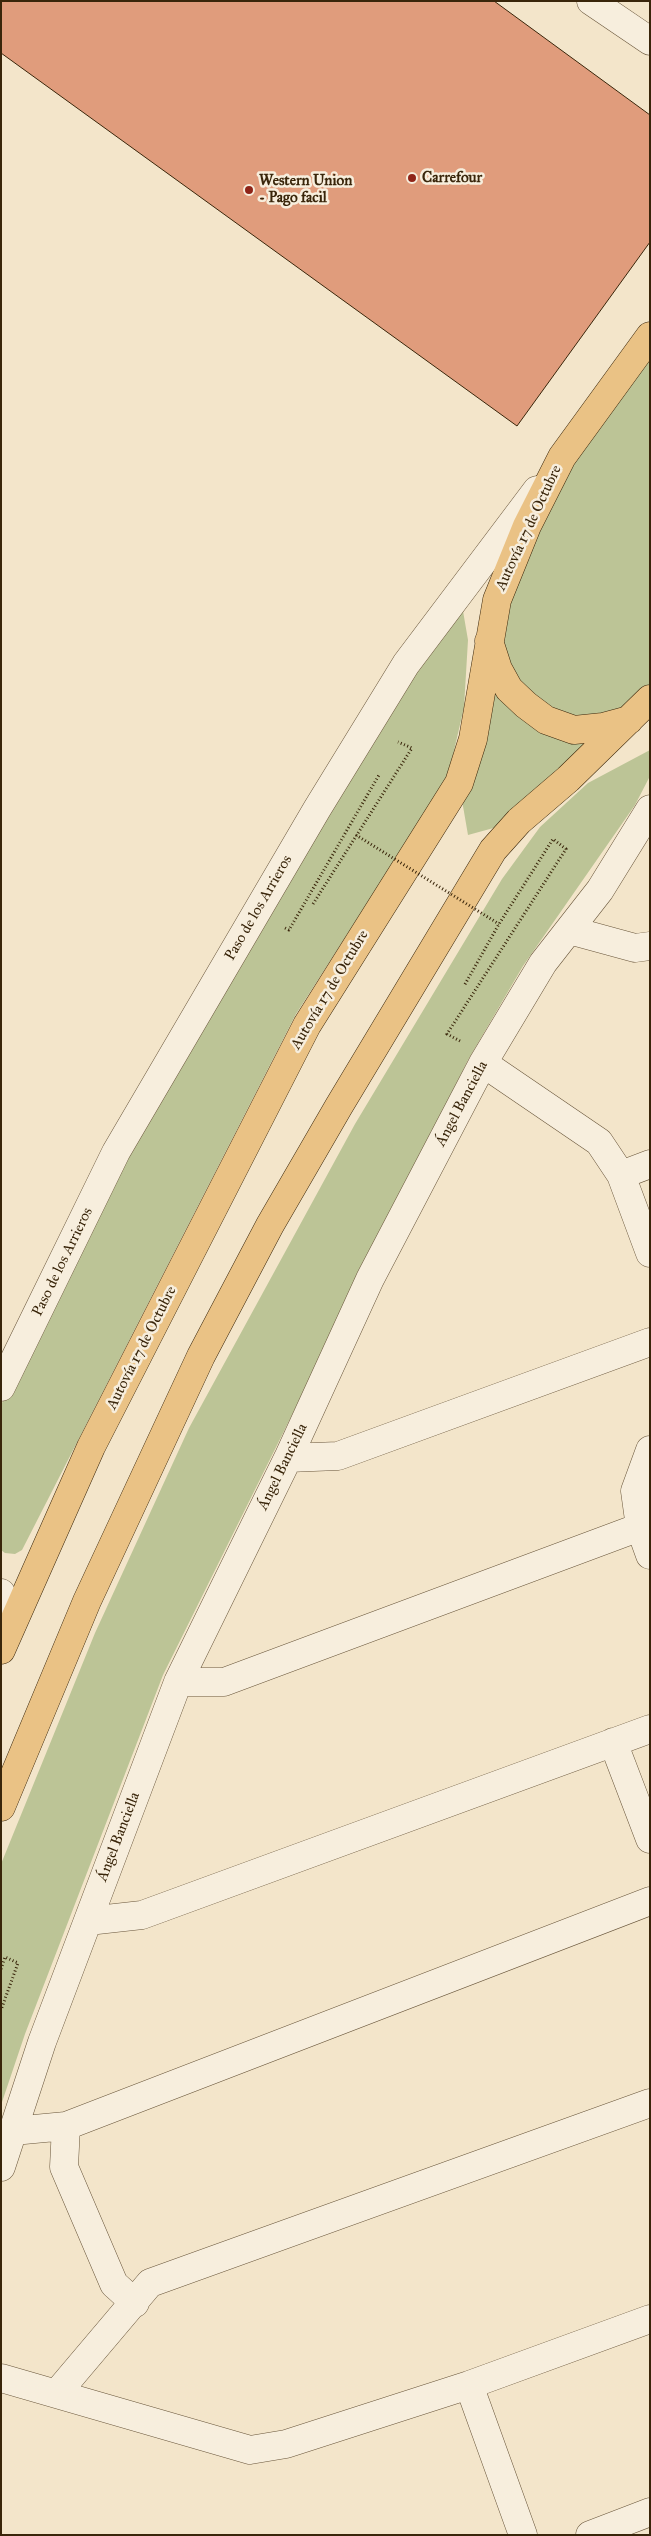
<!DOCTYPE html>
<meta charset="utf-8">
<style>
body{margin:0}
#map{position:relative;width:651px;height:2536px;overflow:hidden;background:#f3e5ca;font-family:"IM FELL Great Primer",serif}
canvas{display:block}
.frame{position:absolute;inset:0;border:2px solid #39250a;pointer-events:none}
</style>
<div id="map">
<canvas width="651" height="2536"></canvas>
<div class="frame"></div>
</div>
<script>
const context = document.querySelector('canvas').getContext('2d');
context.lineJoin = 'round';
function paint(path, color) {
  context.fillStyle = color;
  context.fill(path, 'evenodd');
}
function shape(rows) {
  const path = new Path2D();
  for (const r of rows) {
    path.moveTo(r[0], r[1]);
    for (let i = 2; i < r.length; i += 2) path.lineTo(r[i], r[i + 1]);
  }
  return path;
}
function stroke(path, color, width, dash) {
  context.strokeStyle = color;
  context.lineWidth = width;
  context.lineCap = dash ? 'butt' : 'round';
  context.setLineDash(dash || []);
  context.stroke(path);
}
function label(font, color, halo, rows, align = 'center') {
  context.font = font + ' "IM FELL Great Primer",serif';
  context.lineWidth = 5;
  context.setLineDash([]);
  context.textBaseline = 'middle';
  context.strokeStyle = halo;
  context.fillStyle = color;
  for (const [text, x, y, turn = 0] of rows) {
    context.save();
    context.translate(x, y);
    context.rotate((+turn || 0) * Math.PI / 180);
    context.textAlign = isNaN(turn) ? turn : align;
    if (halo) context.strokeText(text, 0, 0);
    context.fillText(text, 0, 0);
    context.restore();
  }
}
const green = shape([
 [650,338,650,699,519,821,468,835,459,783,527,526],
 [463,611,468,640,464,707,448,777,296,1014,22,1550,15,1554,5,1553,1,1550,1,1405,125,1156,414,672],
 [650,750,650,776,635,805,523,966,468,1060,163,1675,25,2034,1,2105,1,1864,95,1633,189,1428,355,1124,502,879,540,827,588,783]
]);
const building = shape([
 [1,1,494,1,650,115,650,242,517,426,1,53,1,1]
]);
const path = shape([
 [313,904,412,748,398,742],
 [285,928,289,930,379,775],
 [460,1041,447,1034,566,849,553,839,499,924,464,986],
 [1,1969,5,1957,18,1963,1,2010]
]);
const minor = shape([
 [591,1,650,41],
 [569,930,635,948,650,946],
 [483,1063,599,1142,621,1175,650,1253],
 [621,1175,650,1164],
 [1,1387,116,1152,317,809,406,664,537,490],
 [650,1450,635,1491,640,1527,650,1555],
 [288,1458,338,1456,650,1342],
 [1,1593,12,1624],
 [178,1682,224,1682,640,1527],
 [613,1742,650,1839],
 [88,1921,142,1915,650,1729],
 [66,2126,64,2167,114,2284,135,2303],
 [13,2131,66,2126,650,1901],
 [1,2167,42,2042,178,1682,288,1458,370,1279,483,1063,543,963,600,890,650,809],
 [1,2378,250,2450,286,2444,469,2385,523,2535],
 [469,2385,650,2319],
 [57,2393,150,2283,650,2103],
 [590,2535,650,2512]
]);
const highway = shape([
 [489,641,498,669,509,689,526,705,546,720,574,730,603,727,629,720],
 [1,1650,91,1447,307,1025,459,783,473,739,497,600,527,526,562,457,650,336],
 [1,1807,87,1601,201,1356,270,1225,339,1106,493,850,519,821,568,779,650,699]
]);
const pathBridge = shape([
 [356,835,499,924]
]);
const markers = [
 [412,178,5,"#8f2418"],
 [249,190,5,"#8f2418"]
];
const poiNames = [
 ["Carrefour",422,178],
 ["Western Union",259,181],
 ["- Pago facil",259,198]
];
const streetNames = [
 ["Autovía 17 de Octubre",529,528,-65],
 ["Paso de los Arrieros",259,908,-60],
 ["Autovía 17 de Octubre",330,990,-59],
 ["Ángel Banciella",462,1104,-62],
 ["Paso de los Arrieros",63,1262,-64],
 ["Autovía 17 de Octubre",142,1348,-63],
 ["Ángel Banciella",283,1467,-64],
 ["Ángel Banciella",119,1837,-69]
];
paint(green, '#bcc496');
paint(building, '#e09c7c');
stroke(building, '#39250a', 1);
stroke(minor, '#68553a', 29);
stroke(highway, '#39250a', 29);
stroke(path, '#39250a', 3, [1, 2.5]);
stroke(minor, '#f7eedd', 28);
stroke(highway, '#eac285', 28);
stroke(pathBridge, '#39250a', 3, [1, 2.5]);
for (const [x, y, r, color] of markers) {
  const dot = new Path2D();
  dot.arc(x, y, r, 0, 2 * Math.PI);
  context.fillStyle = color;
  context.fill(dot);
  stroke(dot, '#f7eedd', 2);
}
label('bold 15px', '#39250a', '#f7eedd', poiNames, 'left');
label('15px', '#39250a', '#f7eedd', streetNames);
</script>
